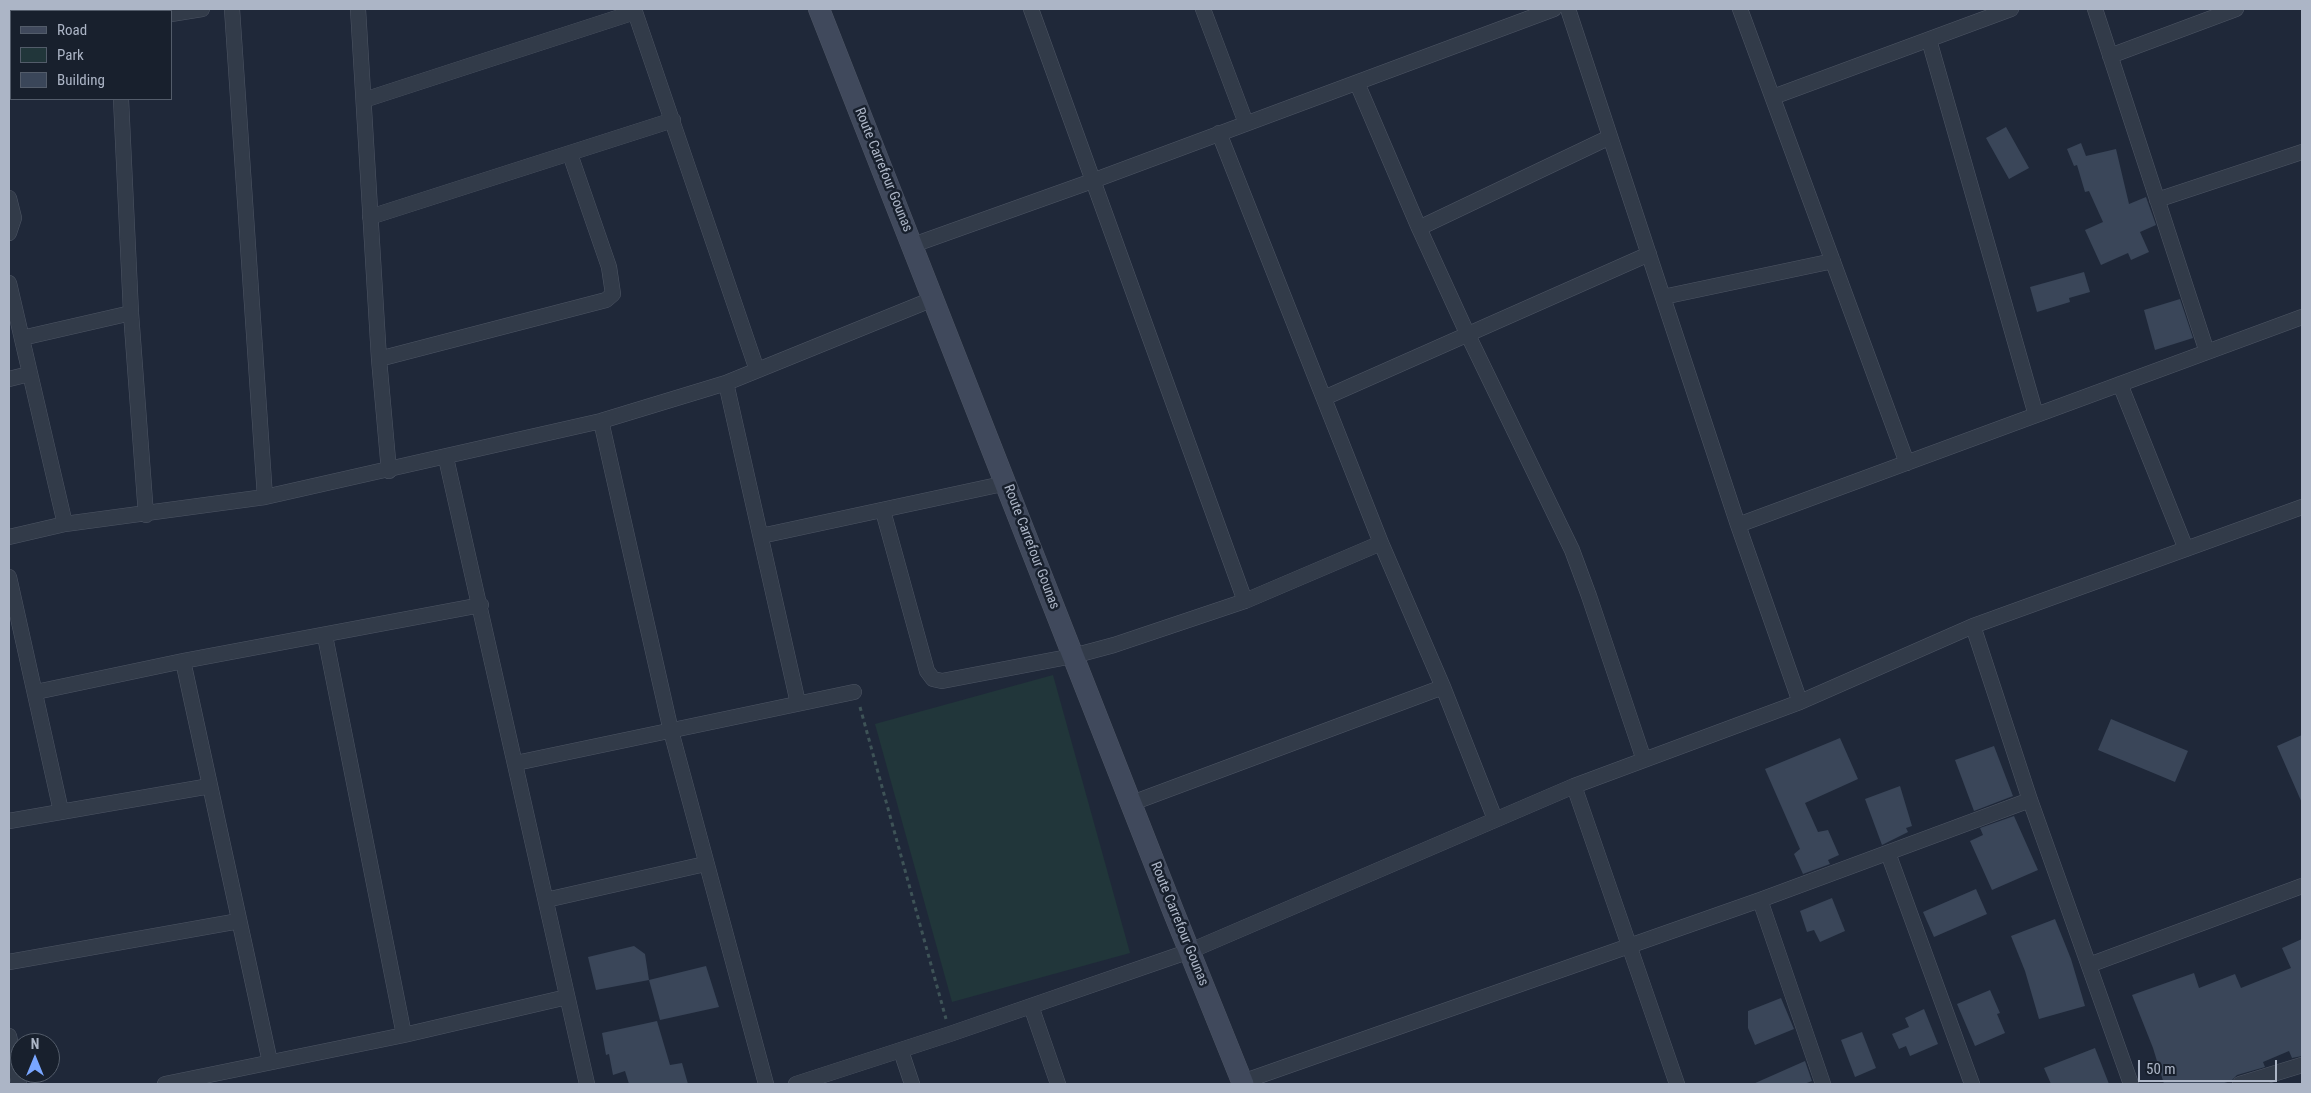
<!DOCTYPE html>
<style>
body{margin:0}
#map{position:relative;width:2311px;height:1093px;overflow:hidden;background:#1f2839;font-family:"Roboto Condensed",sans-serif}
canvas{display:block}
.frame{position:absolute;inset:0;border:10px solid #acb5c6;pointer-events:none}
.legend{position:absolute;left:10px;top:10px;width:162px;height:90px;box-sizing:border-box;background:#18202d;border:1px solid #535c6a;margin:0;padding:6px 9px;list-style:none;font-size:15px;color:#acb5c6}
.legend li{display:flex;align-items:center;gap:10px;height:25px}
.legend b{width:25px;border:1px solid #535c6a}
.north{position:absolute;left:10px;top:1033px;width:50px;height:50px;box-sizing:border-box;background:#18202d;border:1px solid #535c6a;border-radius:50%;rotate:0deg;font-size:14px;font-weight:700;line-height:20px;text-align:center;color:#acb5c6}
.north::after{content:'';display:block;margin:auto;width:18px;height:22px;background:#79a6ff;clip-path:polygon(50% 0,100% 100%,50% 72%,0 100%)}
.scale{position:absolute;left:2138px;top:1060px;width:139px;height:22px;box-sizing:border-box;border:2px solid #acb5c6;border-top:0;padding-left:6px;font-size:15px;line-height:18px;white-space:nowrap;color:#acb5c6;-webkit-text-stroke:4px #18202d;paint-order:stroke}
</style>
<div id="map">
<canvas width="2311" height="1093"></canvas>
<div class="frame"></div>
<ul class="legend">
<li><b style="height:6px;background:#40495c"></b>Road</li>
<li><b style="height:14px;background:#21363a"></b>Park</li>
<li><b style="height:14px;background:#3a4659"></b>Building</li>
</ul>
<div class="north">N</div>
<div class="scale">50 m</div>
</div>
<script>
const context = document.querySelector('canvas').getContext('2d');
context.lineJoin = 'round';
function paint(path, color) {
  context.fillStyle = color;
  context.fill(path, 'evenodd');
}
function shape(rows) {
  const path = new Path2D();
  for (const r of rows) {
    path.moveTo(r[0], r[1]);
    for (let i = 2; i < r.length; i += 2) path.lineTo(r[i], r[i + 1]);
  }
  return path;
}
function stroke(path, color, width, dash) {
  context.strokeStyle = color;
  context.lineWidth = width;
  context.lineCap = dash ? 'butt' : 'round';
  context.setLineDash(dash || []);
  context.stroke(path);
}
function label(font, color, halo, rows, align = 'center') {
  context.font = font + ' "Roboto Condensed",sans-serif';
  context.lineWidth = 5;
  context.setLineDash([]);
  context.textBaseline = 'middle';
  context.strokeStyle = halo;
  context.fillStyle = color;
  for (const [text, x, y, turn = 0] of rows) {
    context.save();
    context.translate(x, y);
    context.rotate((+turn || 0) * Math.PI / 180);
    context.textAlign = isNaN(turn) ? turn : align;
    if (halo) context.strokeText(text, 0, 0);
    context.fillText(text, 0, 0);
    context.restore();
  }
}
const green = shape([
 [1053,675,1130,953,952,1002,875,724]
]);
const building = shape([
 [2006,127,2029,168,2009,179,1986,138],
 [2081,143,2086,156,2116,149,2129,204,2146,197,2156,225,2140,232,2149,252,2131,260,2128,253,2101,265,2085,230,2103,222,2089,191,2085,192,2077,165,2074,166,2067,149],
 [2084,272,2090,292,2069,298,2070,302,2037,312,2030,287],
 [2180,299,2193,338,2155,350,2144,310],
 [2111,719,2188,751,2175,782,2098,750],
 [2302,735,2302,803,2277,746],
 [1840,738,1858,779,1805,803,1818,832,1828,830,1839,855,1828,860,1830,864,1803,874,1794,854,1800,849,1765,769],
 [1994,746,2013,796,1974,811,1955,760],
 [1900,786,1912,826,1906,828,1908,832,1882,845,1865,799],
 [2014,816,2038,870,1992,890,1970,841,1983,835,1980,828],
 [1976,889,1987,914,1934,937,1923,912],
 [1832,898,1845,931,1820,942,1814,930,1807,932,1800,911],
 [2055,919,2071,959,2085,1006,2039,1019,2025,971,2011,936],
 [2302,939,2302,1056,2292,1058,2289,1051,2263,1062,2265,1067,2237,1075,2231,1081,2221,1084,2164,1084,2153,1048,2132,995,2194,973,2199,988,2235,974,2241,988,2291,968,2282,948],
 [634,946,645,954,649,980,596,990,588,957],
 [706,966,719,1007,660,1020,649,980],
 [1990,990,2000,1013,1997,1014,2005,1033,1975,1046,1957,1004],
 [1781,998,1794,1029,1755,1045,1748,1028,1748,1011],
 [1924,1009,1938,1044,1910,1056,1906,1046,1899,1049,1892,1034,1909,1027,1905,1018],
 [657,1021,670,1065,682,1063,688,1084,629,1084,625,1071,613,1075,609,1054,606,1055,602,1033],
 [1862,1032,1876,1068,1855,1077,1841,1040],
 [2095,1048,2109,1084,2051,1084,2044,1068],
 [1805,1061,1812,1081,1804,1084,1753,1084]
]);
const path = shape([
 [860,707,946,1019]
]);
const street = shape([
 [115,9,116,11],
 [232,9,265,497],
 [358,9,379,359,389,471],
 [634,9,757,370],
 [1031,9,1245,601],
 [1203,9,1246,123],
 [1568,9,1738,525,1800,702],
 [1740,9,1907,463],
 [2095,9,2207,352],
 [171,14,202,9],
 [1929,40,2036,415],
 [9,45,11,45],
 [2110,56,2236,9],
 [1357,83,1419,228,1467,333,1572,550,1589,596,1644,760],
 [1773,97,2011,9],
 [121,99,131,313,146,515],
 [364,100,635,12],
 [1219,133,1381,543,1443,687,1495,819],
 [9,198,14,218,9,233],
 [2157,200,2302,152],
 [370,217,673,120],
 [1419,228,1610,137],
 [913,245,1095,180,1554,9],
 [9,283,65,524],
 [1663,297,1833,261],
 [22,338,131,313],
 [379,359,606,300,613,294,609,267,570,154],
 [9,379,29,374],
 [726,383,798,703],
 [2120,384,2186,549],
 [1324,398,1649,254],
 [601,421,671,731,766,1084],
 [446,458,587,1084],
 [883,511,927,671,933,679,942,681,1073,656,1114,645,1245,601,1381,543],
 [1738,525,2302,317],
 [761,536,1007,483],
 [9,537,65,524,265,497,601,421,726,383,933,299],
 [9,577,61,811],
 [1973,626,2030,800,2131,1084],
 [325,636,404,1035],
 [183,661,270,1062],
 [36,692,183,661,481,605],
 [516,763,854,692],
 [1574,786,1677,1084],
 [1132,803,1443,687],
 [9,821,210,786],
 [1888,853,1972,1084],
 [546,900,705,864],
 [1760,900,1823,1084],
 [9,962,239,921],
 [2089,965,2302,886],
 [1031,1006,1058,1084],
 [9,1036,19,1084],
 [901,1051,912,1084],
 [1242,1082,1760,900,2030,800],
 [165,1084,404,1035,567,997],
 [796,1084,950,1034,1190,951,1574,786,1800,702,1973,626,2302,507],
 [2240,1084,2302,1065]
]);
const secondary = shape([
 [819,9,1174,913,1243,1084]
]);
const streetNames = [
 ["Route Carrefour Gounas",883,170,68],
 ["Route Carrefour Gounas",1031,547,69],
 ["Route Carrefour Gounas",1179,924,68]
];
paint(green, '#21363a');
paint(building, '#3a4659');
stroke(street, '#4d5564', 16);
stroke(secondary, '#4d5564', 22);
stroke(path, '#3e5357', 3, [4, 4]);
stroke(street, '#323b49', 15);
stroke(secondary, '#40495c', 21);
label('14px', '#acb5c6', '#18202d', streetNames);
</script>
